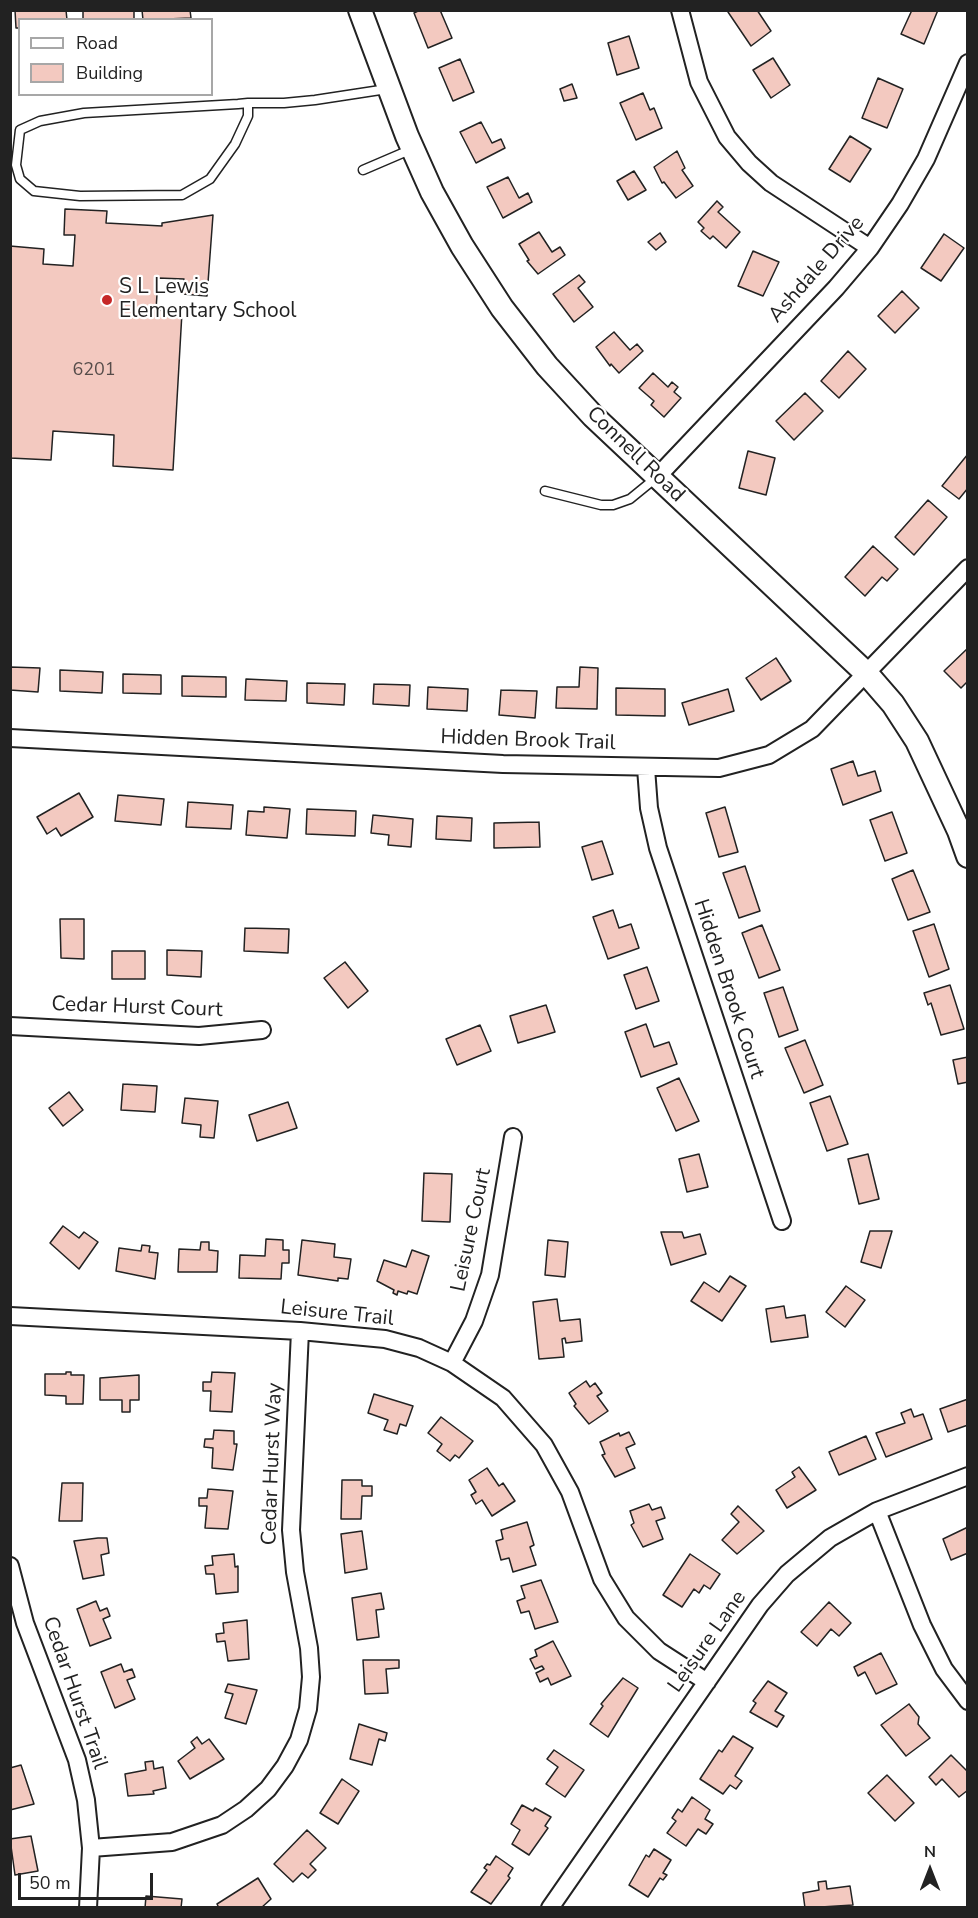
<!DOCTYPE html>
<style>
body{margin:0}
#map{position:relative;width:978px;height:1918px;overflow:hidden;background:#fff;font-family:"Nunito Sans",sans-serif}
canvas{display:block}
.frame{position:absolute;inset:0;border:12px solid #222;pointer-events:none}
.legend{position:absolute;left:18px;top:18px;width:195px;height:78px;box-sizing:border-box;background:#fff;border:2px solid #a7a7a7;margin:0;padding:8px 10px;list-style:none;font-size:18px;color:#222}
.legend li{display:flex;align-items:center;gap:12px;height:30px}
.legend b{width:30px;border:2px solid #a7a7a7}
.north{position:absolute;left:900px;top:1840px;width:60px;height:60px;-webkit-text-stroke:4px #fff;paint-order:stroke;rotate:0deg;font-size:16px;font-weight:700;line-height:24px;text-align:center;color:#222}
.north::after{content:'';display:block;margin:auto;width:21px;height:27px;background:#222;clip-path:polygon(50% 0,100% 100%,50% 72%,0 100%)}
.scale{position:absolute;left:18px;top:1873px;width:135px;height:27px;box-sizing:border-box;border:3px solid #222;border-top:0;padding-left:8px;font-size:18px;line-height:21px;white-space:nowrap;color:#222;-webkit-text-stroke:4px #fff;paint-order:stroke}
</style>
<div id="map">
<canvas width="978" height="1918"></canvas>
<div class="frame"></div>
<ul class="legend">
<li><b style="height:8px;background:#fff"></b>Road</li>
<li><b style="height:16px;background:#f3c9c0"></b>Building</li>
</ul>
<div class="north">N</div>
<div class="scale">50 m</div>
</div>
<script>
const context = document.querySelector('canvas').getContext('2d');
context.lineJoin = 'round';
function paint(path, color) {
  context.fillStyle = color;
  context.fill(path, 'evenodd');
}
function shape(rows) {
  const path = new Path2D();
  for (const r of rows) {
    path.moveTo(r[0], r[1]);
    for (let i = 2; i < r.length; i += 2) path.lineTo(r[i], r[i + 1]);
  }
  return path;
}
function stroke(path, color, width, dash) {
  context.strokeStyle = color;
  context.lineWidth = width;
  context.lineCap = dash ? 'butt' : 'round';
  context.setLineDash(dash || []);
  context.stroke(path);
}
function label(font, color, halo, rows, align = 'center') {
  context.font = font + ' "Nunito Sans",sans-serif';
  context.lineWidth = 4.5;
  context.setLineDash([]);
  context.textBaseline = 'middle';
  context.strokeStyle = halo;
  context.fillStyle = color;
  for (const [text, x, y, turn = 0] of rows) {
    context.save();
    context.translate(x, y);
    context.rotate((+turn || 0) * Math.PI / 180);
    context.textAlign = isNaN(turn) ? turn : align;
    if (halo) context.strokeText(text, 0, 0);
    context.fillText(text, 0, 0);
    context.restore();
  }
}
const building = shape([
 [15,10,66,10,67,20,20,20,20,28,16,28,15,10],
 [83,10,134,10,134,20,83,20,83,10],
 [142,10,190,10,191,18,143,20,142,10],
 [420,10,440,10,452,38,428,48,414,13,420,10],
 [731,10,757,10,771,31,751,46,728,12,731,10],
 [912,10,938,10,924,44,901,34,912,10],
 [629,36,639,68,617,75,608,43,629,36],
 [773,58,790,85,771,98,753,70,773,58],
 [460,59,474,92,453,101,439,68,460,59],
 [878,78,903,89,887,128,862,118,878,78],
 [572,84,577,98,564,101,560,89,572,84],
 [643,93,650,110,654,108,662,128,636,140,620,103,643,93],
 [481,122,492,143,501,139,505,148,476,163,460,132,481,122],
 [850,136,871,149,850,182,829,169,850,136],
 [677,151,685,168,682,170,693,186,676,198,664,182,662,183,654,167,677,151],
 [634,171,646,190,628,200,617,181,634,171],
 [508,177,519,198,528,193,532,202,503,218,487,187,508,177],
 [717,201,723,207,718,212,740,232,726,248,713,236,710,239,701,231,704,228,698,222,717,201],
 [65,209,107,211,106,223,162,226,162,223,213,215,207,296,183,294,184,279,158,278,156,310,182,312,173,470,113,466,114,435,53,431,51,460,10,458,10,246,44,249,43,264,73,266,75,235,64,235,65,209],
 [539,232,552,252,560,247,565,255,538,274,527,261,529,260,519,244,539,232],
 [660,233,666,242,656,250,648,242,660,233],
 [944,234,964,248,941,281,921,268,944,234],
 [753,251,779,262,763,296,738,286,753,251],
 [579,275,585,282,578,288,593,307,574,322,553,294,579,275],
 [902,291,919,308,895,333,878,316,902,291],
 [614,332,630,350,637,344,643,351,619,373,611,364,610,366,596,347,614,332],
 [848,351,866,369,839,398,821,381,848,351],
 [653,373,668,387,672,382,678,387,674,392,681,398,664,417,651,405,654,401,639,388,653,373],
 [805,393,823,411,794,440,776,421,805,393],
 [748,451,775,458,766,495,739,488,748,451],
 [968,454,968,488,959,499,942,486,968,454],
 [928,500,947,517,914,555,895,537,928,500],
 [873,546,898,569,887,581,882,577,865,596,845,577,873,546],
 [968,648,968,681,961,688,944,671,968,648],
 [776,658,791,681,761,700,746,678,776,658],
 [10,667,40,668,38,692,10,690,10,667],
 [580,667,598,668,597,709,556,708,557,687,579,687,580,667],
 [60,670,103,672,102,693,60,691,60,670],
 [123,674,161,675,161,694,123,693,123,674],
 [182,676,226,677,226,697,182,696,182,676],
 [246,679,287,681,286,701,245,700,246,679],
 [307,683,345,684,344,705,307,703,307,683],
 [374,684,410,685,409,706,373,704,374,684],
 [428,687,468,689,467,711,427,709,428,687],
 [616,688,665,689,665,716,616,715,616,688],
 [728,689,734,711,689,725,682,703,728,689],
 [501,690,537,691,535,718,499,715,501,690],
 [853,761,858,776,875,771,881,791,843,805,831,769,853,761],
 [79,793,93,817,61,836,56,828,47,834,37,817,79,793],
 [118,795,164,799,161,825,115,821,118,795],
 [188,802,233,805,231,829,186,827,188,802],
 [264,807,290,809,287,838,246,835,248,811,264,812,264,807],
 [725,807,738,852,719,857,706,813,725,807],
 [307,809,356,811,355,836,306,834,307,809],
 [892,812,907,853,885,861,870,820,892,812],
 [373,815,413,819,411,847,388,845,389,835,371,833,373,815],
 [437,816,472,818,471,841,436,839,437,816],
 [539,822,540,847,494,848,494,823,539,822],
 [602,841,613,874,592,880,582,847,602,841],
 [745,866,760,911,739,918,723,873,745,866],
 [913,870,930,912,908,920,892,879,913,870],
 [613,910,619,928,631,924,639,948,608,959,593,917,613,910],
 [60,919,84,919,84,959,61,958,60,919],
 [934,924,949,969,929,977,913,931,934,924],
 [762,925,780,970,759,978,742,933,762,925],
 [245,928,289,929,288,953,244,951,245,928],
 [167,950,202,951,201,977,167,975,167,950],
 [112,951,145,951,145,979,112,979,112,951],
 [345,962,368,991,348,1008,324,978,345,962],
 [647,967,659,1001,636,1009,624,975,647,967],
 [950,985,964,1029,941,1035,931,1003,928,1005,924,993,950,985],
 [783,987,798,1030,779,1037,764,993,783,987],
 [546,1005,555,1032,518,1043,510,1016,546,1005],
 [646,1024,654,1047,669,1042,677,1064,641,1077,625,1032,646,1024],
 [480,1025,491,1051,457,1065,446,1039,480,1025],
 [805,1040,823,1085,804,1093,785,1048,805,1040],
 [968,1057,968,1082,958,1084,953,1060,968,1057],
 [679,1078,699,1121,676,1131,657,1088,679,1078],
 [123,1084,157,1086,155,1112,121,1110,123,1084],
 [69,1092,83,1110,63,1126,49,1108,69,1092],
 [830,1096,848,1144,827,1151,810,1103,830,1096],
 [185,1098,218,1101,214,1138,200,1137,201,1125,182,1123,185,1098],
 [288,1102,297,1128,257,1141,249,1115,288,1102],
 [699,1154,708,1187,687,1192,679,1159,699,1154],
 [868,1154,879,1199,859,1204,848,1159,868,1154],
 [424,1173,452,1174,450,1222,422,1221,424,1173],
 [63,1226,79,1238,84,1232,98,1242,79,1269,50,1243,63,1226],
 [870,1231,892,1231,881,1268,861,1262,870,1231],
 [661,1232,682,1232,684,1238,700,1234,706,1254,671,1265,661,1232],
 [266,1239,283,1240,283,1250,289,1250,289,1263,282,1263,281,1279,239,1278,240,1255,265,1256,266,1239],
 [302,1240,335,1244,334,1257,351,1259,348,1279,338,1278,338,1281,298,1275,302,1240],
 [548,1240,568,1242,565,1277,545,1275,548,1240],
 [201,1242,209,1242,209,1250,218,1251,217,1272,178,1272,179,1249,200,1250,201,1242],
 [142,1245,150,1246,149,1252,158,1253,155,1279,116,1271,119,1248,141,1251,142,1245],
 [412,1250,429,1256,417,1294,408,1291,407,1294,398,1291,397,1295,393,1293,394,1290,377,1281,384,1260,406,1267,412,1250],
 [730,1276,746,1286,722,1321,691,1301,704,1282,719,1292,730,1276],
 [846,1286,865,1300,845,1327,826,1312,846,1286],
 [557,1299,560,1321,580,1319,582,1341,566,1343,565,1338,562,1339,564,1357,539,1359,533,1302,557,1299],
 [784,1306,786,1318,805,1315,808,1337,771,1342,766,1309,784,1306],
 [66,1372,71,1372,71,1375,84,1375,83,1404,66,1404,66,1396,45,1395,45,1374,66,1374,66,1372],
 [212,1372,235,1373,232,1412,210,1411,211,1391,203,1391,203,1382,211,1382,212,1372],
 [139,1375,139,1400,130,1400,130,1412,122,1412,122,1400,100,1400,100,1378,139,1375],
 [586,1381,590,1387,595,1383,602,1393,597,1396,608,1411,589,1424,574,1406,576,1404,569,1393,586,1381],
 [374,1394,413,1406,406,1426,400,1424,397,1434,384,1430,388,1420,368,1413,374,1394],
 [968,1399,968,1425,948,1432,940,1409,968,1399],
 [911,1409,914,1417,923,1414,932,1439,886,1457,876,1433,905,1423,901,1413,911,1409],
 [441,1417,473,1441,459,1458,455,1455,450,1461,437,1451,442,1444,428,1433,441,1417],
 [214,1430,234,1431,234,1444,237,1444,233,1470,212,1468,213,1448,204,1447,205,1439,213,1439,214,1430],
 [629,1432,635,1444,626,1448,635,1468,615,1477,602,1455,605,1454,600,1442,619,1433,620,1436,629,1432],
 [866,1436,876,1459,839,1475,829,1452,866,1436],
 [799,1467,816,1490,787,1508,776,1490,795,1477,792,1472,799,1467],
 [487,1468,499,1486,503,1483,515,1501,492,1516,482,1500,476,1504,471,1495,476,1492,469,1480,487,1468],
 [342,1480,362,1480,362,1486,372,1486,372,1496,362,1496,361,1519,341,1519,342,1480],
 [62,1483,83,1483,82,1521,59,1521,62,1483],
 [208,1489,233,1491,228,1529,205,1528,207,1506,199,1506,199,1498,207,1498,208,1489],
 [649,1504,652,1510,661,1507,665,1518,656,1521,663,1539,643,1547,631,1525,634,1523,630,1511,649,1504],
 [738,1506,764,1531,737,1554,722,1540,739,1522,731,1514,738,1506],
 [527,1522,534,1545,530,1547,536,1565,513,1572,509,1558,501,1560,496,1541,503,1539,501,1530,527,1522],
 [968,1527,968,1553,951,1560,943,1539,968,1527],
 [362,1531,367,1569,345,1573,341,1534,362,1531],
 [98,1538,107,1538,109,1553,101,1555,104,1575,83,1579,74,1541,98,1538],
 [234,1554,235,1567,238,1566,238,1592,216,1594,214,1574,206,1574,205,1566,213,1565,212,1556,234,1554],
 [690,1554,720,1574,710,1589,704,1585,699,1593,694,1589,682,1607,663,1595,690,1554],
 [541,1580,558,1622,535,1629,529,1611,521,1613,517,1601,525,1598,521,1586,541,1580],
 [381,1593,384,1609,376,1610,379,1637,357,1640,352,1598,381,1593],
 [96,1601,100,1611,107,1608,110,1616,103,1619,111,1638,90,1646,77,1609,96,1601],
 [829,1602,851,1623,839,1636,831,1629,817,1646,801,1632,829,1602],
 [247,1620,249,1659,228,1661,225,1641,217,1642,216,1634,224,1633,223,1623,247,1620],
 [553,1641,571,1676,551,1685,548,1678,540,1682,536,1673,544,1669,542,1666,535,1669,530,1659,537,1656,535,1650,553,1641],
 [881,1653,897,1684,876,1694,865,1672,858,1676,854,1667,881,1653],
 [363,1660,399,1660,399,1668,386,1669,388,1693,365,1694,363,1660],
 [121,1664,124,1672,132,1669,135,1677,127,1680,135,1699,115,1708,101,1672,121,1664],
 [623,1678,638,1688,608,1737,590,1724,603,1706,601,1704,623,1678],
 [768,1681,787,1693,775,1711,784,1716,777,1727,750,1712,756,1703,753,1701,768,1681],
 [228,1684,257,1690,246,1724,225,1718,233,1694,225,1692,228,1684],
 [909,1704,919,1717,918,1724,930,1738,906,1756,881,1725,909,1704],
 [359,1724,387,1733,385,1741,379,1739,372,1765,350,1759,359,1724],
 [733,1736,753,1748,735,1776,742,1781,736,1789,730,1785,723,1794,700,1779,719,1750,722,1752,733,1736],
 [197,1737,202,1744,209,1739,224,1759,190,1779,178,1761,195,1748,191,1742,197,1737],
 [554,1750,584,1770,565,1797,546,1784,558,1767,547,1759,554,1750],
 [951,1755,968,1772,968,1790,959,1797,942,1779,936,1785,929,1777,951,1755],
 [153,1761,154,1769,163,1767,166,1788,153,1791,154,1794,128,1796,125,1774,146,1770,145,1762,153,1761],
 [21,1765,34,1804,10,1810,10,1768,21,1765],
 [887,1775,914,1803,895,1821,868,1793,887,1775],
 [342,1779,359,1791,338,1824,320,1813,342,1779],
 [692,1797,710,1810,705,1819,713,1824,706,1834,698,1829,686,1846,667,1833,676,1821,672,1818,678,1809,682,1812,692,1797],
 [522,1805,533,1811,535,1808,551,1817,545,1826,548,1828,529,1855,512,1844,520,1830,511,1824,522,1805],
 [307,1830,326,1848,310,1864,316,1870,308,1878,302,1873,293,1882,274,1864,307,1830],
 [31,1836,38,1871,15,1875,10,1839,31,1836],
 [654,1849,671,1860,663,1873,667,1875,663,1880,660,1878,648,1897,629,1885,646,1855,649,1857,654,1849],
 [496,1856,513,1868,508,1876,510,1878,491,1904,471,1892,487,1870,484,1868,487,1864,490,1865,496,1856],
 [258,1878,271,1899,261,1908,219,1908,217,1904,258,1878],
 [826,1881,827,1889,850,1886,853,1905,805,1908,803,1893,819,1890,818,1882,826,1881],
 [146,1896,182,1899,181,1908,145,1908,146,1896]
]);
const lane = shape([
 [248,103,248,116,235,144,210,179,182,195,80,196,34,191,20,179,16,165,20,130,40,121,84,113,238,104,248,103,284,103,315,100,387,89],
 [363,170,412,149],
 [545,491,601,505,613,505,630,499,657,477]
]);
const street = shape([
 [680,10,699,82,727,137,749,163,771,183,870,248],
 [657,477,836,288,870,248,900,204,926,159,968,63],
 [10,738,503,764,719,768,769,755,812,729,968,568],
 [646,768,649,808,658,848,782,1221],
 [10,1026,199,1036,262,1030],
 [10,1316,300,1331,385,1339,419,1348,452,1363,503,1398,544,1445,570,1492,602,1579,626,1618,659,1651,707,1682],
 [452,1363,474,1321,490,1275,513,1137],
 [877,1511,922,1625,944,1669,968,1701],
 [10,1566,25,1623,77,1760,86,1800,91,1848,88,1908],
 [91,1848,172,1842,222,1825,246,1809,268,1789,285,1766,299,1740,308,1709,311,1677,309,1648,295,1572,291,1530,300,1331],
 [550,1908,760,1605,787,1574,830,1538,877,1511,968,1476]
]);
const secondary = shape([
 [360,10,407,136,432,192,462,246,502,308,547,366,593,416,867,674,893,704,917,741,959,831,968,856]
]);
const markers = [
 [107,300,6,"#c62828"]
];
const numberNames = [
 ["6201",94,371]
];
const streetNames = [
 ["Ashdale Drive",817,270,-49],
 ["Connell Road",635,455,44],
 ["Hidden Brook Trail",528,741,2],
 ["Hidden Brook Court",728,989,72],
 ["Cedar Hurst Court",137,1008,2],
 ["Leisure Court",472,1230,-78],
 ["Leisure Trail",337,1314,6],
 ["Cedar Hurst Way",273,1464,-88],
 ["Leisure Lane",708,1642,-55],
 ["Cedar Hurst Trail",74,1693,71]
];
const poiNames = [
 ["S L Lewis",119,288],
 ["Elementary School",119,312]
];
paint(building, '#f3c9c0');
stroke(building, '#222', 1.5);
stroke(lane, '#222', 11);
stroke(street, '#222', 20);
stroke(secondary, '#222', 26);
stroke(lane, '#fff', 8);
stroke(street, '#fff', 16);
stroke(secondary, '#fff', 22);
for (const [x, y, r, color] of markers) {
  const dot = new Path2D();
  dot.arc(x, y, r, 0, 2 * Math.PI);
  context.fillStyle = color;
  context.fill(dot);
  stroke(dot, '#fff', 2);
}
label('18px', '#564c4a', null, numberNames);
label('21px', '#222', '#fff', streetNames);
label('21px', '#222', '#fff', poiNames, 'left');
</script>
